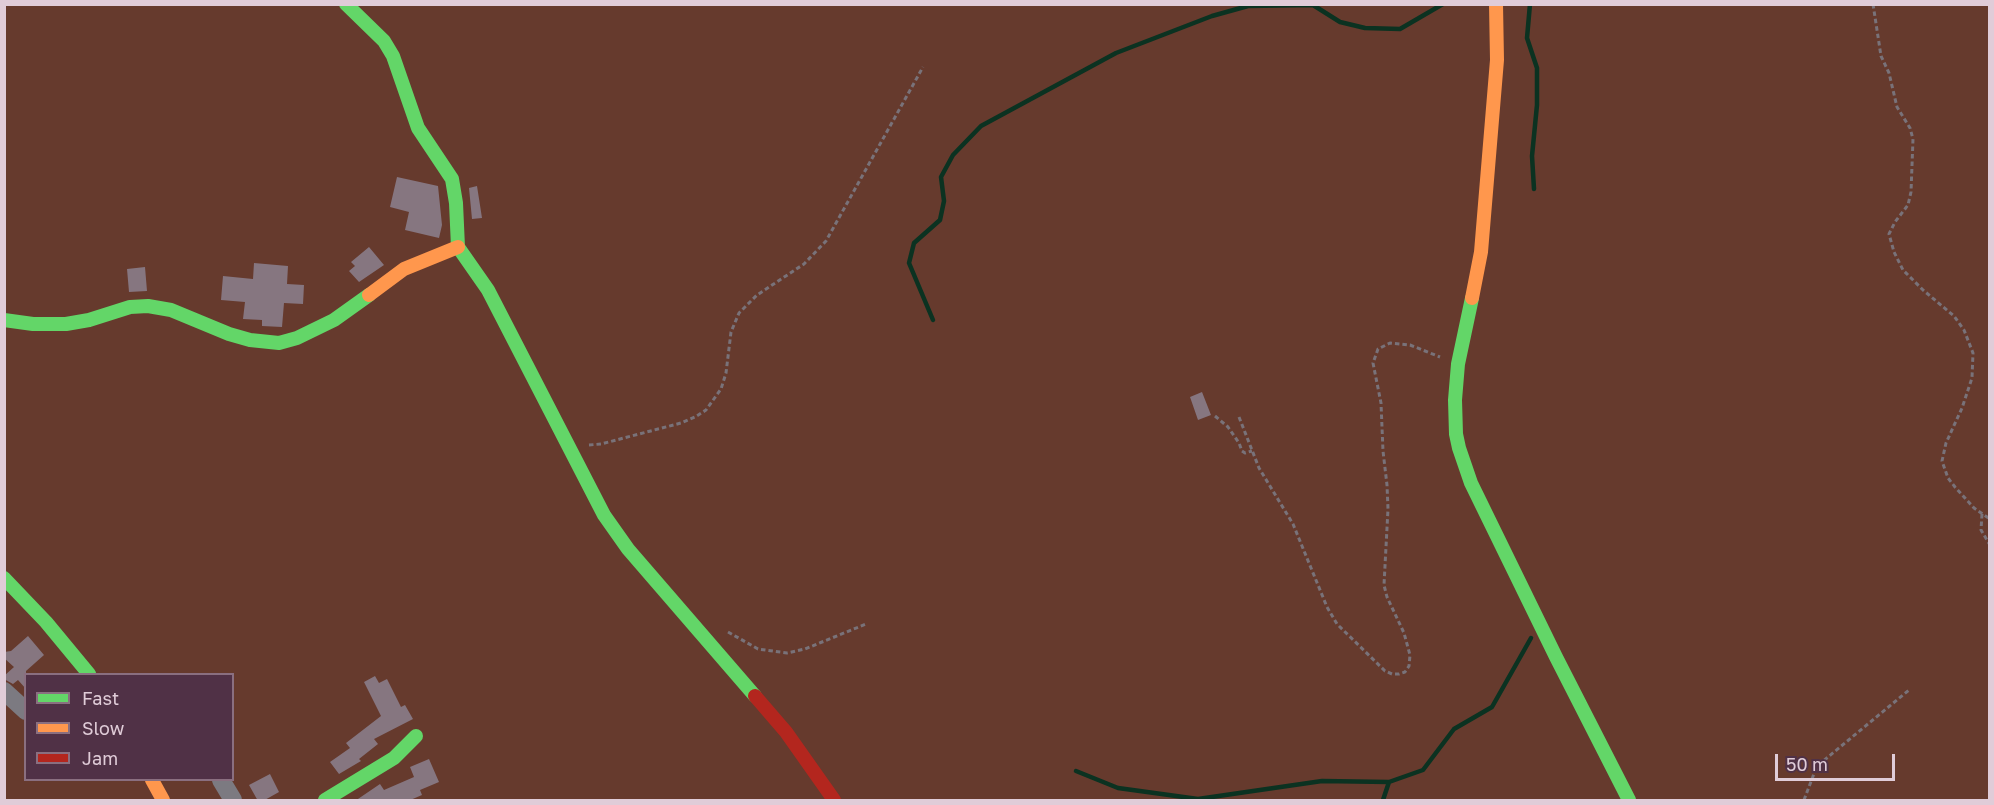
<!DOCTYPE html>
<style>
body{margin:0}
#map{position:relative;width:1994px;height:805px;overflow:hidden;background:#493843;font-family:"Golos Text",sans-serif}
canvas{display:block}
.frame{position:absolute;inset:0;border:6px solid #e0ccd8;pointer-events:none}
.legend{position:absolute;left:24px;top:673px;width:210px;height:108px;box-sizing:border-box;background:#503146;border:2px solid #8a6f80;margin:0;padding:8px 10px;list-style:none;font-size:18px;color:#e0ccd8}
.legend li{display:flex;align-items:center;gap:12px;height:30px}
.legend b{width:30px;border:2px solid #8a6f80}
.scale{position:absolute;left:1775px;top:754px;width:120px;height:27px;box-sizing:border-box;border:3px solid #e0ccd8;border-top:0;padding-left:8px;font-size:18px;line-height:21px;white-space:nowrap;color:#e0ccd8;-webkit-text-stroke:4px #503146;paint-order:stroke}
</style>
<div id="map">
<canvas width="1994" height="805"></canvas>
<div class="frame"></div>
<ul class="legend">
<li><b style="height:8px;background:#63d668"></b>Fast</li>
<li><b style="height:8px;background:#ff974d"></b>Slow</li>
<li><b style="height:8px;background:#b3261e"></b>Jam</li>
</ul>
<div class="scale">50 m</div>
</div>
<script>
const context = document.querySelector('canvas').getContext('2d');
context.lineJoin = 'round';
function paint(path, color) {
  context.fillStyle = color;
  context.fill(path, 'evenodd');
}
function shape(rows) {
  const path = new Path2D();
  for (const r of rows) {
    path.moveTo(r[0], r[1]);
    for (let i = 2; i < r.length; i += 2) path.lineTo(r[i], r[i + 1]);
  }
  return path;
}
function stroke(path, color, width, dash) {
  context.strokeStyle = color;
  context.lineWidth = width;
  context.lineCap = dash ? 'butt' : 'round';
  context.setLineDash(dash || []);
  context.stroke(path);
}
const green = shape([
 [5,5,1989,5,1989,800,5,800],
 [26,674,232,674,232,780,26,780]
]);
const stream = shape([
 [1530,4,1527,38,1537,68,1537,105,1532,156,1534,189],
 [933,320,909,263,914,243,940,220,944,201,941,177,953,155,981,126,1116,53,1212,16,1248,6,1313,5,1340,22,1365,28,1400,29,1443,4],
 [1076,771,1118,788,1198,799,1322,781,1389,782,1423,770,1454,729,1492,707,1531,638],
 [1383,800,1389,782]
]);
const building = shape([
 [397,177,438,186,442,225,439,238,405,230,409,212,390,207],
 [477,186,482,218,472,219,469,188],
 [369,247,384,265,359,282,349,271,355,266,351,262],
 [254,263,288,266,287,284,304,285,303,304,284,303,282,327,262,326,262,320,243,319,245,302,221,300,223,276,253,279],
 [145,267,147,291,129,292,127,269],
 [1202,392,1211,415,1198,420,1190,397],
 [28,636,44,655,26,671,26,689,18,680,13,684,4,679,4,676,14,667,4,658,4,652,11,651],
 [375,676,379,683,387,679,401,707,405,705,413,719,374,739,378,744,359,759,361,761,339,774,330,762,350,748,346,743,381,716,364,682],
 [429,759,439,782,420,790,422,795,408,801,355,801,380,784,384,790,414,777,410,767],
 [270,774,279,792,263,801,258,801,249,785]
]);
const path = shape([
 [1873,4,1881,56,1889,73,1897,107,1910,128,1913,139,1911,192,1908,205,1895,222,1889,234,1894,252,1903,270,1923,290,1954,316,1964,330,1973,353,1972,378,1962,408,1946,443,1942,461,1948,478,1955,487,1974,508,1990,519],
 [1215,416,1228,427,1239,443,1242,451,1245,453,1252,451],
 [1239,417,1259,468,1293,524,1327,607,1337,624,1385,671,1392,674,1399,674,1405,672,1409,666,1410,655,1404,633,1387,597,1384,585,1388,509,1387,485,1383,451,1381,403,1373,363,1378,349,1390,343,1410,345,1440,357],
 [589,445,601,444,681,423,695,417,706,410,721,389,726,373,731,332,739,313,757,295,804,264,826,241,923,67],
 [1982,514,1981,530,1990,545],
 [728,632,758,649,787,653,805,649,866,624],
 [1804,800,1815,771,1822,762,1909,690]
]);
const street = shape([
 [4,691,26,711],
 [221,780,233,800]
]);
const fast = shape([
 [346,4,384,41,393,56,418,128,452,179,456,203,458,247,488,290,604,515,628,549,755,696],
 [1472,298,1458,364,1455,400,1456,434,1459,448,1471,483,1556,657,1629,800],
 [4,320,33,324,66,324,89,320,130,307,148,306,171,310,229,334,250,340,279,343,297,338,334,320,369,295],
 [4,578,46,622,89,674],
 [325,800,394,758,416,736]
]);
const slow = shape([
 [369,295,404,269,458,247],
 [1472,298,1481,252,1497,60,1496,4],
 [152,780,163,800]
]);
const jam = shape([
 [755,696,786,732,834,800]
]);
paint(green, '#663a2d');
stroke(stream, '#0b3221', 4.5);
paint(building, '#867680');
stroke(path, '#797279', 3, [4.5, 3]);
stroke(street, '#7c7a81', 18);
stroke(fast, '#63d668', 14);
stroke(slow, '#ff974d', 14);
stroke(jam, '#b3261e', 14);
</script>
